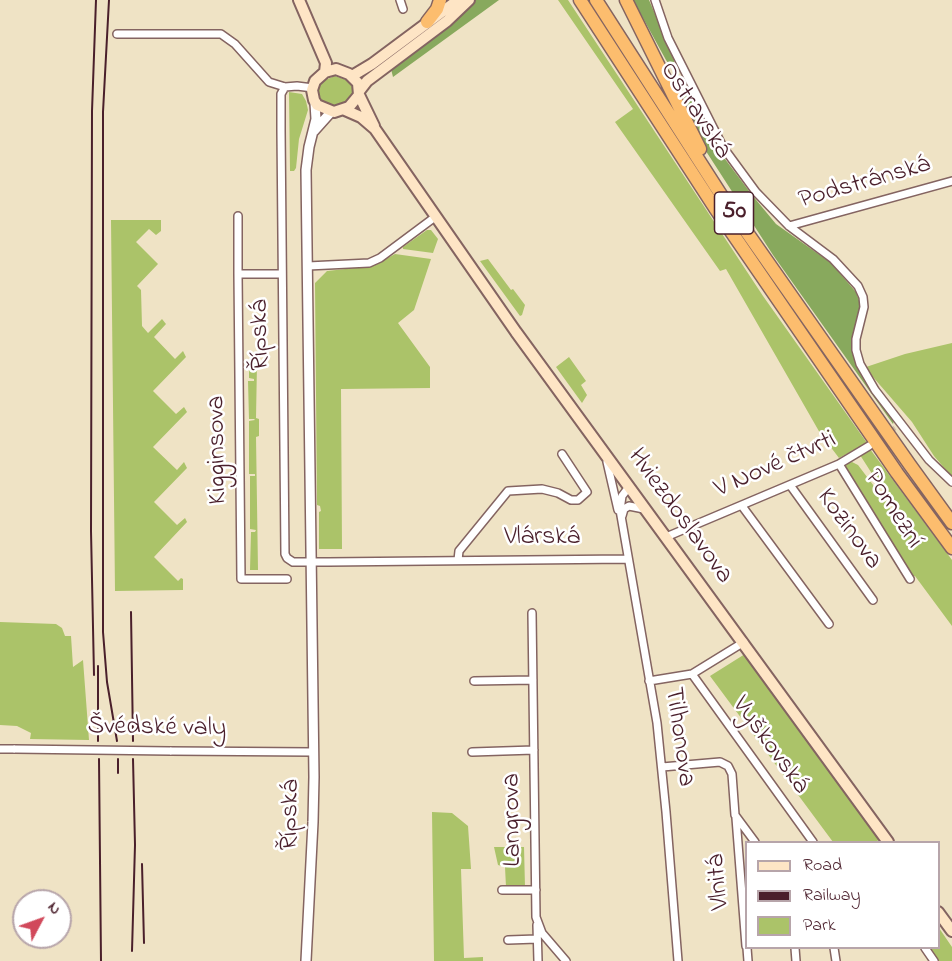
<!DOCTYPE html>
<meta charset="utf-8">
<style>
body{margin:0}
#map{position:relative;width:952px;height:961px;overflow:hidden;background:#efe3c5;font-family:"Indie Flower",sans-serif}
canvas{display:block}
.legend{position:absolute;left:745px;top:841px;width:195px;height:108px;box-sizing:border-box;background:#fff;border:2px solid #b7a5aa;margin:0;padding:8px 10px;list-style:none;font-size:18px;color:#4a1f2b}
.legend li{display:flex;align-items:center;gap:12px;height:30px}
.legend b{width:30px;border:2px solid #b7a5aa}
.north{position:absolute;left:12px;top:889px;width:60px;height:60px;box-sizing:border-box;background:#fff;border:2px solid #b7a5aa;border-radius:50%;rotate:49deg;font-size:16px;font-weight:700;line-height:24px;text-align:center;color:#4a1f2b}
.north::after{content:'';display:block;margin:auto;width:21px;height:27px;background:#d1495b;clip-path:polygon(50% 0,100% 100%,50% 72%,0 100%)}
</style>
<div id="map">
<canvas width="952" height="961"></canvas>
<ul class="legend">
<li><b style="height:8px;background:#fee5c5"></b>Road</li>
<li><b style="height:8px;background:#4a1f2b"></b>Railway</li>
<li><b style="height:16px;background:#abc369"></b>Park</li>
</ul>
<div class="north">N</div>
</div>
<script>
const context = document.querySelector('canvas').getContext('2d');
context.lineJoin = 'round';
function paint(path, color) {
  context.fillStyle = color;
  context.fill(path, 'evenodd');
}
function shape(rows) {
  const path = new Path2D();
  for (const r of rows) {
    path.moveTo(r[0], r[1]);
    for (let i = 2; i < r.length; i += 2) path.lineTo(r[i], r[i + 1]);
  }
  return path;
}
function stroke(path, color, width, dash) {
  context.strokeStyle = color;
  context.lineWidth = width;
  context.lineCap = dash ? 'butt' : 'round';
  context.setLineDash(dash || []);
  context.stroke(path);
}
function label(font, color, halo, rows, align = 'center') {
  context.font = font + ' "Indie Flower",sans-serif';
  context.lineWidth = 5;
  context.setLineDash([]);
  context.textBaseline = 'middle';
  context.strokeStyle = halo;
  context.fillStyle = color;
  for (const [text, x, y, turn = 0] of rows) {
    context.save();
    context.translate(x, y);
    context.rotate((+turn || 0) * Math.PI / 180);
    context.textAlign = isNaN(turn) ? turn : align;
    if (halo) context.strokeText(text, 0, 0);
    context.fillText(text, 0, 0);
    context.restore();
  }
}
const green = shape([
 [558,0,568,0,763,296,867,443,839,458,820,433,726,269,720,271,615,122,633,109],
 [335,76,352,82,354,95,343,105,327,107,320,99,318,92,319,86,325,80],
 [289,92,302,94,306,101,308,110,299,139,296,168,294,171,290,171],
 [161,220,161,231,156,235,149,229,136,242,158,264,137,286,141,290,142,326,148,333,162,319,166,324,154,337,175,359,183,351,186,357,153,391,176,414,184,407,187,412,153,447,177,470,184,462,187,468,154,502,177,525,185,518,187,522,154,557,178,581,181,578,183,579,183,590,115,591,111,220],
 [427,230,431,230,438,239,433,253,403,249,403,247],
 [395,254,431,259,414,310,398,323,430,367,430,388,341,389,342,549,319,549,319,512,321,511,320,506,317,505,315,283,327,271,373,266],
 [488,259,511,290,513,289,525,305,522,315,520,316,480,261],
 [952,343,952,477,934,456,912,422,873,377,871,378,866,367,905,354],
 [569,357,586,381,581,385,587,395,582,403,556,367],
 [249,363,257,363,256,418,259,419,259,436,256,437,258,570,250,570,251,532,255,532,256,530,250,529,250,476,255,476,255,474,249,474,249,421,255,420,254,419,249,419,248,381,254,381,254,379,249,378],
 [870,449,952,560,952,626,915,576,912,577,842,465,852,462,858,465,886,502,905,534,910,533,860,455],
 [0,622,56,624,62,628,65,636,71,636,73,667,83,660,89,740,30,739,31,733,17,726,0,725],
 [745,654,881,838,876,842,833,842,710,676],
 [432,812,452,813,468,826,471,869,461,869,464,958,483,957,483,961,434,961],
 [494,847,524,847,525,887,506,887,505,867,498,865],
 [939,928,952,947,952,961,936,961,927,948,938,948]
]);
const forest = shape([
 [474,0,499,0,393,77,391,69,460,14],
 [633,0,649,0,675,60,671,67,666,60],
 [688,88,719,151,752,195,776,224,831,263,856,292,862,309,857,363,894,421,893,424,773,255,702,145,689,115,683,92]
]);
const pedestrianTunnel = shape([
 [874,442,895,428]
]);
const minor = shape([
 [400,0,403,9],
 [655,0,668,38,723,147,756,192,789,226,833,259,858,286,863,297,864,307,856,339,856,350,860,364,875,390,929,460,952,482],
 [117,34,221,34,235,44,269,82,285,87,297,86,313,88],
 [285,87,281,94,281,130,285,554,287,558,293,562,328,562,627,559],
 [238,216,238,274],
 [789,226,952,181],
 [308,266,369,263,380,258,435,217],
 [282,274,238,274,241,579,287,579],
 [607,462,618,510],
 [839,464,910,579],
 [790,485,873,600],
 [629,487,622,496,620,510,657,723,666,812,678,961],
 [742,506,829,624],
 [622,516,624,509,629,506,644,509],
 [666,537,839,464,869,446],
 [458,560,459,551,508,491,542,489,558,493,571,500,578,500,587,492,562,454],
 [532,613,536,917,542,933,566,961],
 [692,674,813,842],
 [474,681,533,680],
 [649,681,692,674,744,642],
 [0,749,15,749],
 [170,751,313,752],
 [472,752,534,750],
 [662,767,720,762,728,766,732,774,735,815,755,842],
 [736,818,746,946],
 [502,890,536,890],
 [537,925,538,961],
 [508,940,537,939],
 [747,948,748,961],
 [795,948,796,961],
 [834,948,836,961],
 [925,948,934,961]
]);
const tertiary = shape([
 [314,131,331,112],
 [306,961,313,822,314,777,306,170,309,147,316,119,315,103]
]);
const secondary = shape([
 [299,0,326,63,325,72],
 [352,76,372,64,458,0],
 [360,90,367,81,447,21,469,0],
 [359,95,349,107,334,112,317,105,314,100,312,90,315,81,325,72,336,69,349,74,358,83,359,95,374,126],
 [345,110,361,117,375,129,516,332,888,842],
 [938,912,952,931]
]);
const trunk = shape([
 [580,0,715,208,897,473,952,548],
 [596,0,725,201,910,465,952,523],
 [626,0,700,149],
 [427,22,437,9,440,0]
]);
const rail = shape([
 [109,0,103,112,103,632,107,682,117,741],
 [131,612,133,741],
 [98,666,98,741],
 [94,675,91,531,92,111,96,0],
 [99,759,101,961],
 [118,759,118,773],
 [142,864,144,943],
 [132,951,135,845,133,759]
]);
const minorBridge = shape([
 [15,749,170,751]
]);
const shields = [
 [734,213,39]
];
const shieldNames = [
 ["50",734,213]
];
const streetNames = [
 ["Ostravská",694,111,57],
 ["Podstránská",865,184,-16],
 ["Řípská",262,335,-91],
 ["Kigginsova",219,450,-91],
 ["V Nové čtvrti",776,466,-24],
 ["Pomezní",892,510,58],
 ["Hviezdoslavova",679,517,54],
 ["Kozinova",848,530,54],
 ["Vlárská",542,539],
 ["Švédské valy",157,729,1],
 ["Tilhonova",678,737,82],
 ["Vyškovská",769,746,54],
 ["Řípská",292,815,-89],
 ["Langrova",514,820,-91],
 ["Vlnitá",720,882,-95]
];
paint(green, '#abc369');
paint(forest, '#88a95d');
stroke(pedestrianTunnel, '#cebca6', 5, [5, 2.5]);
stroke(minor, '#846461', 10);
stroke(tertiary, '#846461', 12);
stroke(secondary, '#846461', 14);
stroke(trunk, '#846461', 15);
stroke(minor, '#fff', 7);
stroke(tertiary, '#fff', 9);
stroke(secondary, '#fee5c5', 10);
stroke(trunk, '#fcbd6e', 12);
stroke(rail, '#4a1f2b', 2);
stroke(minorBridge, '#846461', 10, []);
stroke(minorBridge, '#fff', 7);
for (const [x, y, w] of shields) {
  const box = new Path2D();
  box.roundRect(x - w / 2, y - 21, w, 42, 4.5);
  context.fillStyle = '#fff';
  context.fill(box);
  stroke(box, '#4a1f2b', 1.5);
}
label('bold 24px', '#4a1f2b', null, shieldNames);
label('26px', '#4a1f2b', '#fff', streetNames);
</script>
